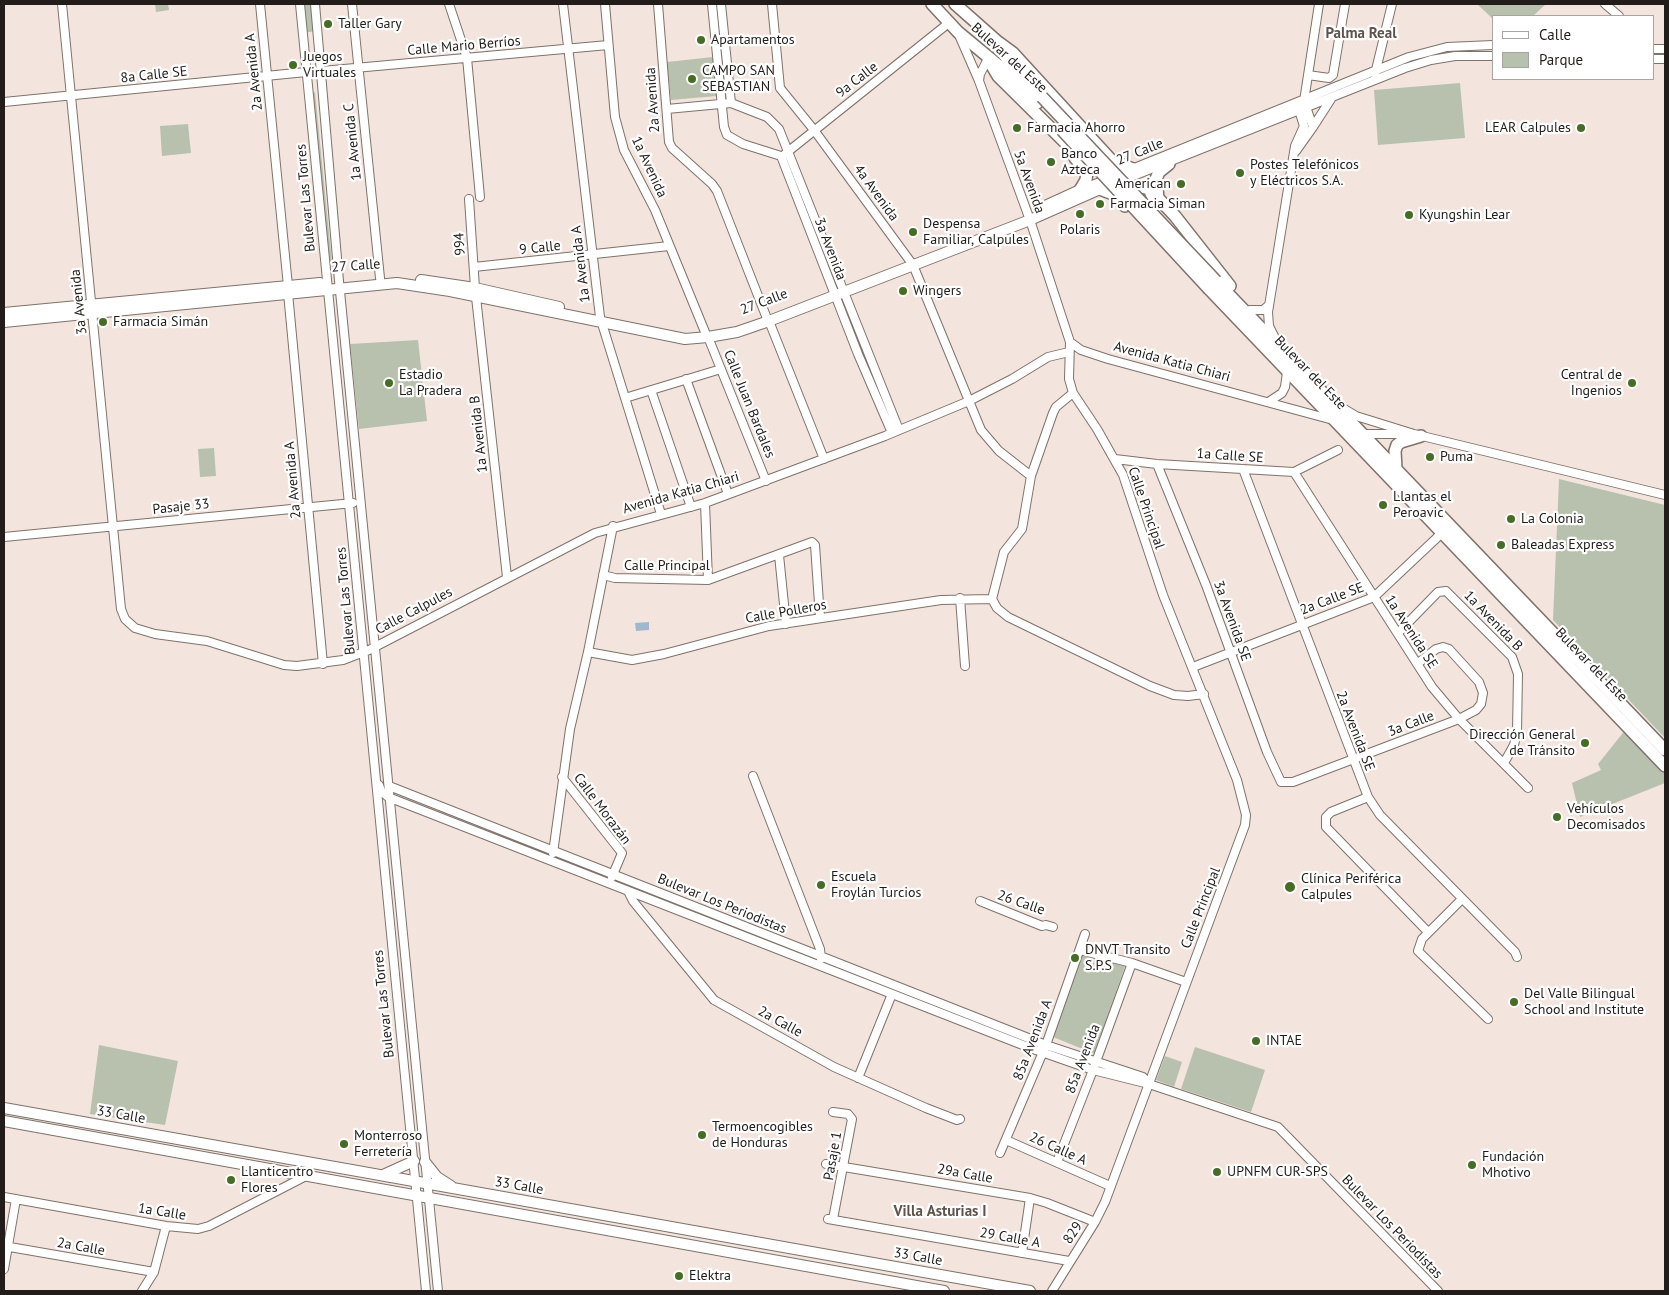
<!DOCTYPE html>
<meta charset="utf-8">
<style>
body{margin:0}
#map{position:relative;width:1669px;height:1295px;overflow:hidden;background:#f3e5de;font-family:"PT Sans",sans-serif}
canvas{display:block}
.frame{position:absolute;inset:0;border:5px solid #221d1a;pointer-events:none}
.legend{position:absolute;left:1492px;top:15px;width:162px;height:65px;box-sizing:border-box;background:#fff;border:1px solid #a7a5a3;margin:0;padding:6px 9px;list-style:none;font-size:15px;color:#221d1a}
.legend li{display:flex;align-items:center;gap:10px;height:25px}
.legend b{width:25px;border:1px solid #a7a5a3}
</style>
<div id="map">
<canvas width="1669" height="1295"></canvas>
<div class="frame"></div>
<ul class="legend">
<li><b style="height:6px;background:#fff"></b>Calle</li>
<li><b style="height:14px;background:#b8c1ad"></b>Parque</li>
</ul>
</div>
<script>
const context = document.querySelector('canvas').getContext('2d');
context.lineJoin = 'round';
function paint(path, color) {
  context.fillStyle = color;
  context.fill(path, 'evenodd');
}
function shape(rows) {
  const path = new Path2D();
  for (const r of rows) {
    path.moveTo(r[0], r[1]);
    for (let i = 2; i < r.length; i += 2) path.lineTo(r[i], r[i + 1]);
  }
  return path;
}
function stroke(path, color, width, dash) {
  context.strokeStyle = color;
  context.lineWidth = width;
  context.lineCap = dash ? 'butt' : 'round';
  context.setLineDash(dash || []);
  context.stroke(path);
}
function label(font, color, halo, rows, align = 'center') {
  context.font = font + ' "PT Sans",sans-serif';
  context.lineWidth = 4.5;
  context.setLineDash([]);
  context.textBaseline = 'middle';
  context.strokeStyle = halo;
  context.fillStyle = color;
  for (const [text, x, y, turn = 0] of rows) {
    context.save();
    context.translate(x, y);
    context.rotate((+turn || 0) * Math.PI / 180);
    context.textAlign = isNaN(turn) ? turn : align;
    if (halo) context.strokeText(text, 0, 0);
    context.fillText(text, 0, 0);
    context.restore();
  }
}
const green = shape([
 [155,4,168,4,169,10,156,12],
 [302,4,312,4,315,31,304,33],
 [1477,4,1546,4,1533,16,1493,16,1493,19],
 [713,57,717,96,671,100,667,62],
 [1460,83,1465,138,1378,145,1374,90],
 [315,92,332,263,330,263,313,93],
 [188,124,191,153,162,156,160,126],
 [418,340,427,421,359,429,350,344],
 [214,448,216,476,200,477,198,449],
 [1559,479,1665,505,1665,738,1553,620],
 [1626,729,1665,773,1665,783,1580,817,1572,783,1601,770,1598,764],
 [1082,955,1125,966,1095,1054,1053,1037],
 [99,1045,178,1061,165,1125,90,1114],
 [1195,1047,1265,1070,1251,1112,1181,1089],
 [1165,1056,1182,1062,1174,1087,1156,1080]
]);
const water = shape([
 [649,622,649,630,636,631,635,623]
]);
const minor = shape([
 [62,4,121,609,125,619,135,628,155,634,207,641,284,665,297,666,343,660,369,650,595,533,705,503,885,436,969,401,1012,379,1048,357,1069,352],
 [260,4,288,286],
 [300,4,426,1291],
 [315,4,339,281,438,1291],
 [352,4,380,278],
 [449,4,467,58,480,197],
 [563,4,600,317,661,514],
 [605,4,615,117,624,150,655,210,705,332],
 [658,4,669,142,672,148,712,184,717,191,766,316],
 [712,4,724,127,727,135,743,144,781,156,858,354,892,433],
 [721,4,731,103],
 [772,4,780,88,814,130,913,265,981,430,999,451,1031,476],
 [1605,4,1619,16],
 [959,35,979,81,1030,220,1070,342,1069,379,1073,393,1097,429,1123,475,1163,595,1237,780,1246,815,1245,825,1105,1202,1095,1222,1052,1291],
 [1653,49,1665,49],
 [1653,59,1665,59],
 [322,71,608,45],
 [1375,74,1392,4],
 [1308,75,1329,78,1333,75,1345,4],
 [979,81,980,74,988,59],
 [4,102,306,72],
 [667,109,731,103,767,117,779,129,899,430],
 [1313,127,1331,99],
 [1296,151,1313,127,1304,101,1319,4],
 [785,154,950,22],
 [1118,182,1405,68,1431,60,1455,56,1493,56],
 [1080,190,1409,57,1447,47,1493,45],
 [469,199,475,288,507,577],
 [474,267,669,246],
 [288,293,323,664],
 [1250,310,1263,310,1269,305],
 [769,321,824,459],
 [1274,336,1269,326,1268,312,1295,146,1304,126,1298,107],
 [708,337,766,481],
 [1070,342,1081,350,1108,359,1333,420],
 [686,379,728,494],
 [651,390,691,507],
 [1073,393,1056,407,1053,413,1031,476,1022,529,1004,552,992,599,997,608,1008,617,1150,686,1174,695,1188,696,1204,694],
 [625,398,721,369],
 [1270,401,1282,393,1285,387,1287,372],
 [1341,407,1356,416,1414,434,1665,495],
 [1362,434,1406,434],
 [1115,459,1157,464,1294,472,1338,450],
 [1157,464,1206,585,1267,752,1281,782,1293,782,1459,719,1476,710,1481,704,1483,693,1479,682,1449,649,1443,647,1436,649,1417,664],
 [1243,469,1368,797,1380,815,1515,952,1517,957],
 [1294,472,1432,687,1459,719,1528,788],
 [705,503,708,580],
 [4,537,353,503],
 [779,555,786,624],
 [603,575,615,578,708,580,812,542,815,545,820,618],
 [960,598,965,666],
 [1398,633,1438,592,1446,591,1512,657,1518,674,1517,732,1514,745,1504,763],
 [588,652,632,660,664,654,769,626,941,600,992,599],
 [1193,667,1374,597,1443,532],
 [753,776,820,949,821,959],
 [562,777,622,853,612,877],
 [379,785,381,791,388,797,1033,1049,1093,1070,1149,1084,1278,1127,1438,1291],
 [389,786,1046,1045],
 [1368,797,1331,812,1326,817,1326,827,1428,932],
 [553,853,570,729,588,652,613,526],
 [628,891,633,901,714,1000,834,1067,926,1108,957,1120,960,1119],
 [1461,900,1422,939,1418,951,1488,1019],
 [980,901,1042,926,1046,925,1053,927],
 [1080,950,1132,963,1186,982],
 [1042,1046,1046,1045,1143,1077,1149,1084],
 [858,1078,892,994],
 [833,1112,848,1114,852,1119,833,1219],
 [1006,1140,1110,1186],
 [1000,1153,1046,1045,1085,934],
 [1057,1162,1093,1070,1132,963],
 [826,1164,1030,1198,1047,1203,1095,1222],
 [4,1197,166,1226,198,1229,209,1226,306,1176],
 [828,1219,1069,1261],
 [4,1246,154,1272],
 [1022,1253,1030,1198],
 [4,1269,16,1199],
 [142,1291,154,1272,166,1226]
]);
const major = shape([
 [1045,206,1080,190],
 [421,280,475,288,559,307],
 [4,313,320,283],
 [4,322,397,283,450,291,685,339,708,337,737,332,769,321,1030,220,1100,189],
 [4,1108,1030,1291],
 [4,1121,944,1291],
 [425,1162,437,1177,451,1186],
 [383,1175,414,1161]
]);
const highway = shape([
 [932,4,958,32,1004,70,1037,103],
 [955,4,998,42,1008,61,1041,96],
 [998,42,1013,53,1112,161,1133,169],
 [988,59,998,76,1084,161],
 [1075,158,1087,172,1086,180,1080,190],
 [1169,164,1159,172,1156,179,1158,198,1175,216,1230,286],
 [1100,189,1113,194,1125,206],
 [1129,199,1133,191,1142,187,1149,189,1154,200],
 [1216,281,1665,750],
 [1209,289,1665,766],
 [1396,469,1395,451,1397,445,1401,442,1421,436]
]);
const highwayBridge = shape([
 [1042,97,1216,281],
 [1062,130,1209,289]
]);
const markers = [
 [328,24,5,"#466c26"],
 [701,40,5,"#466c26"],
 [293,65,5,"#466c26"],
 [692,79,5,"#466c26"],
 [1017,128,5,"#466c26"],
 [1581,128,5,"#466c26"],
 [1051,162,5,"#466c26"],
 [1240,173,5,"#466c26"],
 [1181,184,5,"#466c26"],
 [1100,204,5,"#466c26"],
 [1080,214,5,"#466c26"],
 [1409,215,5,"#466c26"],
 [913,232,5,"#466c26"],
 [903,291,5,"#466c26"],
 [103,322,5,"#466c26"],
 [389,383,5,"#466c26"],
 [1632,383,5,"#466c26"],
 [1430,457,5,"#466c26"],
 [1383,505,5,"#466c26"],
 [1511,519,5,"#466c26"],
 [1501,545,5,"#466c26"],
 [1585,743,5,"#466c26"],
 [1557,817,5,"#466c26"],
 [821,885,5,"#466c26"],
 [1290,887,6,"#466c26"],
 [1075,958,5,"#466c26"],
 [1514,1002,5,"#466c26"],
 [1256,1041,5,"#466c26"],
 [702,1135,5,"#466c26"],
 [344,1144,5,"#466c26"],
 [1472,1165,5,"#466c26"],
 [1217,1172,5,"#466c26"],
 [231,1180,5,"#466c26"],
 [679,1276,5,"#466c26"]
];
const poiNames = [
 ["Taller Gary",338,24],
 ["Apartamentos",711,40],
 ["Juegos",303,57],
 ["Virtuales",303,73],
 ["CAMPO SAN",702,71],
 ["SEBASTIAN",702,87],
 ["Farmacia Ahorro",1027,128],
 ["LEAR Calpules",1571,128,"right"],
 ["Banco",1061,154],
 ["Azteca",1061,170],
 ["Postes Telefónicos",1250,165],
 ["y Eléctricos S.A.",1250,181],
 ["American",1171,184,"right"],
 ["Farmacia Siman",1110,204],
 ["Kyungshin Lear",1419,215],
 ["Despensa",923,224],
 ["Familiar, Calpules",923,240],
 ["Polaris",1080,230,"center"],
 ["Wingers",913,291],
 ["Farmacia Simán",113,322],
 ["Estadio",399,375],
 ["La Pradera",399,391],
 ["Central de",1622,375,"right"],
 ["Ingenios",1622,391,"right"],
 ["Puma",1440,457],
 ["Llantas el",1393,497],
 ["Peroavic",1393,513],
 ["La Colonia",1521,519],
 ["Baleadas Express",1511,545],
 ["Dirección General",1575,735,"right"],
 ["de Tránsito",1575,751,"right"],
 ["Vehículos",1567,809],
 ["Decomisados",1567,825],
 ["Escuela",831,877],
 ["Froylán Turcios",831,893],
 ["Clínica Periférica",1301,879],
 ["Calpules",1301,895],
 ["DNVT Transito",1085,950],
 ["S.P.S",1085,966],
 ["Del Valle Bilingual",1524,994],
 ["School and Institute",1524,1010],
 ["INTAE",1266,1041],
 ["Termoencogibles",712,1127],
 ["de Honduras",712,1143],
 ["Monterroso",354,1136],
 ["Ferretería",354,1152],
 ["Fundación",1482,1157],
 ["Mhotivo",1482,1173],
 ["Llanticentro",241,1172],
 ["Flores",241,1188],
 ["UPNFM CUR-SPS",1227,1172],
 ["Elektra",689,1276]
];
const streetNames = [
 ["Calle Mario Berríos",464,46,-5],
 ["Bulevar del Este",1009,58,42],
 ["2a Avenida A",254,72,-96],
 ["8a Calle SE",154,75,-6],
 ["9a Calle",857,80,-38],
 ["2a Avenida",653,100,-94],
 ["1a Avenida C",353,142,-96],
 ["27 Calle",1140,152,-22],
 ["1a Avenida",649,167,65],
 ["5a Avenida",1029,182,70],
 ["4a Avenida",876,193,54],
 ["Bulevar Las Torres",306,198,-95],
 ["994",460,244,-94],
 ["9 Calle",540,248,-6],
 ["3a Avenida",830,249,69],
 ["1a Avenida A",581,264,-97],
 ["27 Calle",356,266,-4],
 ["3a Avenida",79,302,-96],
 ["27 Calle",764,302,-21],
 ["Avenida Katia Chiari",1172,362,15],
 ["Bulevar del Este",1310,373,46],
 ["Calle Juan Bardales",749,404,68],
 ["1a Avenida B",479,434,-96],
 ["1a Calle SE",1230,456,4],
 ["2a Avenida A",293,480,-95],
 ["Avenida Katia Chiari",681,493,-16],
 ["Pasaje 33",181,507,-6],
 ["Calle Principal",1146,508,71],
 ["Calle Principal",667,566],
 ["2a Calle SE",1332,599,-21],
 ["Bulevar Las Torres",346,601,-95],
 ["Calle Calpules",414,611,-28],
 ["Calle Polleros",786,612,-10],
 ["3a Avenida SE",1232,621,70],
 ["1a Avenida B",1493,621,46],
 ["1a Avenida SE",1411,632,57],
 ["Bulevar del Este",1591,665,46],
 ["3a Calle",1411,724,-21],
 ["2a Avenida SE",1355,731,69],
 ["Calle Morazán",602,809,53],
 ["26 Calle",1021,903,19],
 ["Bulevar Los Periodistas",722,904,22],
 ["Calle Principal",1201,908,-69],
 ["Bulevar Las Torres",384,1004,-96],
 ["2a Calle",780,1022,29],
 ["85a Avenida A",1033,1040,-69],
 ["85a Avenida",1083,1059,-69],
 ["33 Calle",121,1115,10],
 ["26 Calle A",1058,1149,24],
 ["Pasaje 1",833,1156,-80],
 ["29a Calle",965,1174,10],
 ["33 Calle",519,1186,10],
 ["1a Calle",162,1212,9],
 ["Bulevar Los Periodistas",1392,1227,46],
 ["829",1073,1233,-56],
 ["29 Calle A",1010,1238,10],
 ["2a Calle",81,1247,10],
 ["33 Calle",918,1257,10]
];
const neighbourhoodNames = [
 ["Palma Real",1361,34],
 ["Villa Asturias I",940,1212]
];
paint(green, '#b8c1ad');
paint(water, '#a1b7d0');
stroke(minor, '#7e726b', 10);
stroke(major, '#7e726b', 12);
stroke(highway, '#7e726b', 14);
stroke(minor, '#fff', 8);
stroke(major, '#fff', 10);
stroke(highway, '#fff', 11);
stroke(highwayBridge, '#7e726b', 14, []);
stroke(highwayBridge, '#fff', 11);
for (const [x, y, r, color] of markers) {
  const dot = new Path2D();
  dot.arc(x, y, r, 0, 2 * Math.PI);
  context.fillStyle = color;
  context.fill(dot);
  stroke(dot, '#fff', 2);
}
label('14px', '#221d1a', '#fff', poiNames, 'left');
label('14px', '#221d1a', '#fff', streetNames);
label('bold 15px', '#5f534d', '#fff', neighbourhoodNames);
</script>
